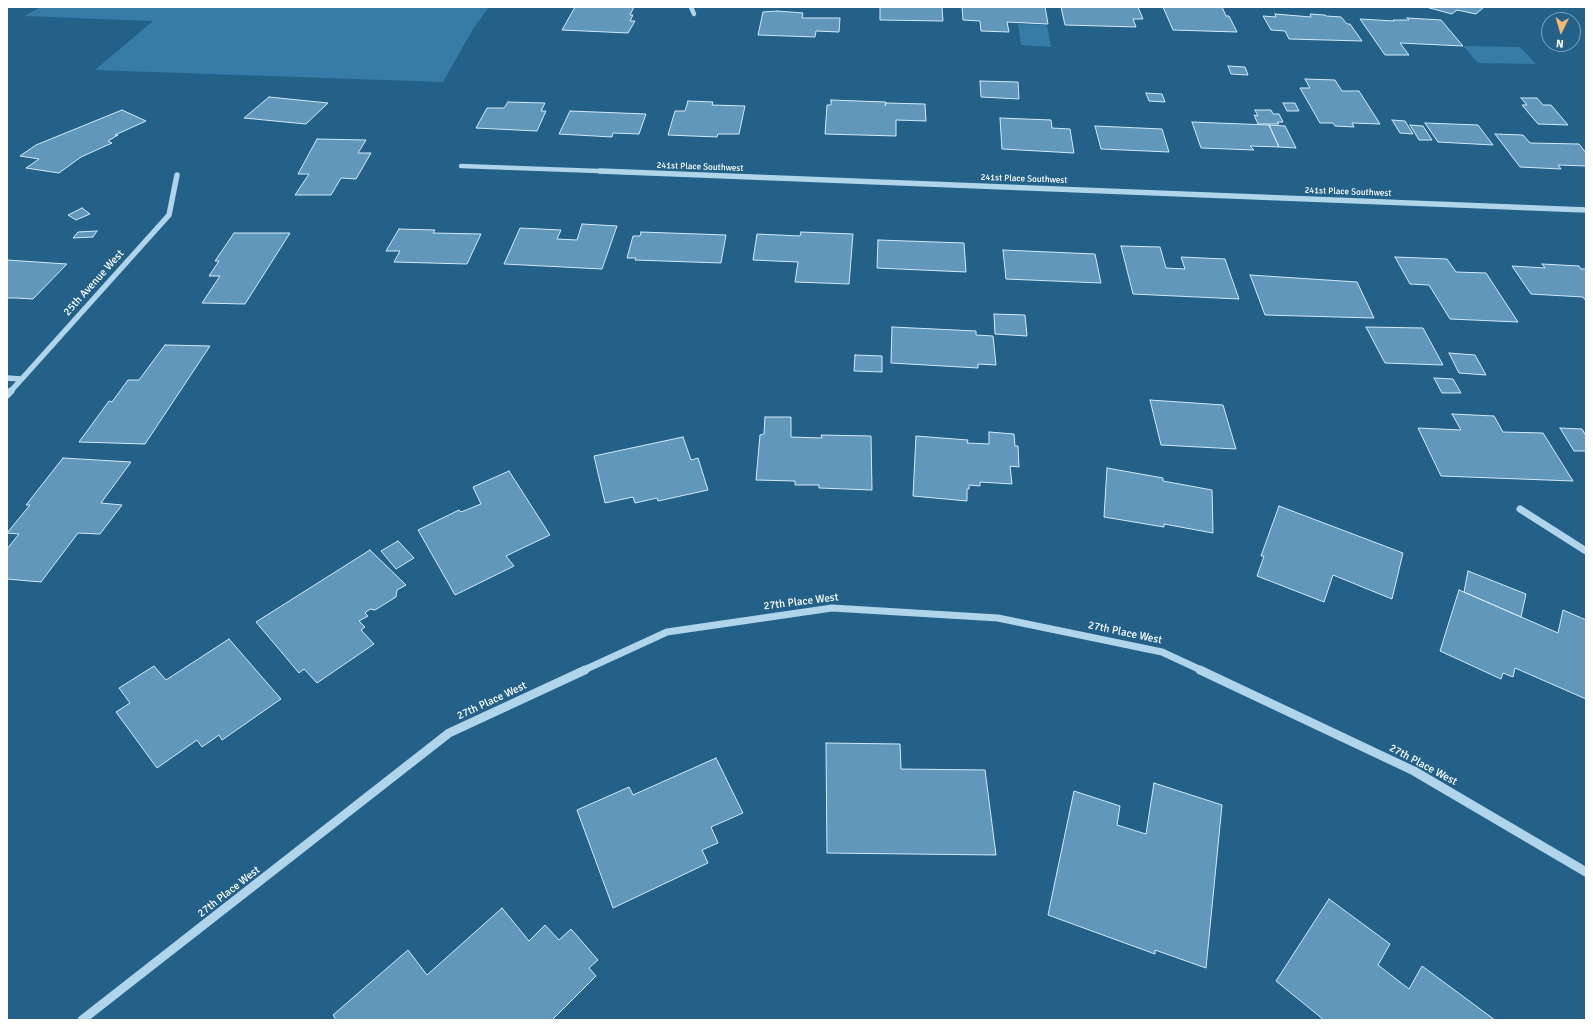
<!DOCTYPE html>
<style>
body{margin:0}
#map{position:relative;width:1593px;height:1027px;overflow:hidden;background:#236189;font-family:Signika,sans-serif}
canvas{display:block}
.frame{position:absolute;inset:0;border:8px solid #fff;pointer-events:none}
.north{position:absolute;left:1541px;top:12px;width:40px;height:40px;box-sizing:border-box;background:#236189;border:1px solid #7ba0b8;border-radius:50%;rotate:185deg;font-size:11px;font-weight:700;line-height:16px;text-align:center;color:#fff}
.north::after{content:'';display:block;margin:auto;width:14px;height:18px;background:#f5b973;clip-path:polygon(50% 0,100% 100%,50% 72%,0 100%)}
</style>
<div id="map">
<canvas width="1593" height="1027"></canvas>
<div class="frame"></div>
<div class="north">N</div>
</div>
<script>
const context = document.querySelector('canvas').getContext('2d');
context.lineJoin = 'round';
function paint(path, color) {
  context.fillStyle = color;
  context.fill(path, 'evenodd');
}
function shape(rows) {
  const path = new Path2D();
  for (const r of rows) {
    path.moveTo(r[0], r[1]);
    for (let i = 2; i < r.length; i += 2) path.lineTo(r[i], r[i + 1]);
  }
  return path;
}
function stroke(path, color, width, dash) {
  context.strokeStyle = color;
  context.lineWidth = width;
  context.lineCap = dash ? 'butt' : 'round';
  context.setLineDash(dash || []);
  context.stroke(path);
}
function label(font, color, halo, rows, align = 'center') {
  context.font = font + ' Signika,sans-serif';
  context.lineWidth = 3;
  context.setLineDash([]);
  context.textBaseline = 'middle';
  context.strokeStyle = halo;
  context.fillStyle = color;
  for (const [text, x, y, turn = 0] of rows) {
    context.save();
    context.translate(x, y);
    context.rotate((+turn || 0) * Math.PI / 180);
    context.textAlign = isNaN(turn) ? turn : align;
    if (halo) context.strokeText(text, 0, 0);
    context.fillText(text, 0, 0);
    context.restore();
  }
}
const green = shape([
 [41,7,489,7,473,29,443,82,95,70,153,21,24,16],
 [1018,24,1047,25,1051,47,1021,45],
 [1463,46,1520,47,1536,64,1478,63]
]);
const building = shape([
 [575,7,634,7,630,15,633,15,630,21,635,21,628,33,562,30,575,7],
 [880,7,942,7,943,21,880,20,880,7],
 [962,7,1045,7,1048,24,1007,22,1009,32,981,31,980,21,963,20,962,7],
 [1061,7,1138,7,1143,19,1133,19,1136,27,1065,25,1061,7],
 [1163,7,1222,7,1226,16,1229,16,1237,32,1173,30,1163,7],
 [1426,7,1484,7,1476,14,1457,10,1452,14,1426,7],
 [777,11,803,13,802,18,840,18,839,32,816,31,815,37,758,35,763,12,777,11],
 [1275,14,1311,17,1310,14,1325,15,1326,16,1341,17,1347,24,1350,24,1362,41,1289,39,1285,31,1271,30,1263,16,1276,17,1275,14],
 [1407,18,1441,20,1463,46,1400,43,1409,55,1385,55,1360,19,1394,21,1393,20,1409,20,1407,18],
 [1228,66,1245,67,1248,75,1231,74,1228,66],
 [1305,79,1335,80,1342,91,1359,91,1380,124,1352,123,1354,127,1335,126,1333,123,1320,123,1300,88,1310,88,1305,79],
 [980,81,1018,82,1019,99,981,97,980,81],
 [1146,93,1162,94,1165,102,1149,101,1146,93],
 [269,97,328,103,306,124,244,118,269,97],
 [1521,98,1537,98,1543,105,1551,105,1568,125,1538,124,1522,105,1527,105,1521,98],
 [831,100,886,102,885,106,886,103,925,104,926,121,896,120,896,136,825,134,827,105,831,105,831,100],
 [688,101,713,102,712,105,745,106,739,134,718,134,717,137,668,135,675,111,685,111,688,101],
 [508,102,545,103,541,111,546,111,537,131,476,128,487,108,504,108,508,102],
 [1283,103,1295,103,1299,111,1287,111,1283,103],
 [122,110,146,121,115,135,118,135,108,141,112,143,81,157,59,173,26,168,39,159,20,156,36,145,122,110],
 [1255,110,1271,110,1273,114,1279,114,1283,122,1277,122,1279,124,1258,124,1254,115,1258,116,1255,110],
 [570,111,646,114,639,134,613,133,612,137,559,134,570,111],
 [1000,118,1051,120,1052,128,1070,129,1074,153,1002,149,1000,118],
 [1392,120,1405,121,1413,134,1400,133,1392,120],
 [1192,122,1269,125,1279,147,1250,146,1254,150,1201,148,1192,122],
 [1425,123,1478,125,1493,145,1438,142,1425,123],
 [1269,125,1285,126,1296,148,1279,147,1269,125],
 [1410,125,1423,126,1432,140,1419,140,1410,125],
 [1095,126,1162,129,1169,152,1101,149,1095,126],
 [1495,134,1523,135,1530,143,1579,144,1586,153,1586,166,1558,165,1561,169,1520,167,1495,134],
 [317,139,366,140,358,153,371,153,356,179,341,178,331,195,295,195,309,174,298,174,317,139],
 [82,208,90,214,76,220,68,215,82,208],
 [582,224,617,226,602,269,504,264,520,228,561,230,557,239,577,240,582,224],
 [399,229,435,230,433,233,481,234,467,264,394,262,400,251,386,251,399,229],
 [97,231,93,237,73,238,78,232,97,231],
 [641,232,726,235,721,263,635,260,636,258,627,258,633,236,640,236,641,232],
 [801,232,853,234,849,284,795,282,798,262,753,260,757,234,800,236,801,232],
 [234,233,290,233,245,304,202,303,220,276,209,276,219,261,215,261,234,233],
 [878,240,964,243,966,272,877,268,878,240],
 [1121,246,1160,247,1166,268,1185,269,1181,257,1225,259,1239,299,1133,294,1121,246],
 [1003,250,1095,254,1101,283,1006,279,1003,250],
 [1395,257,1447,259,1456,272,1486,273,1518,322,1450,319,1429,285,1410,284,1395,257],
 [7,260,67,264,33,299,16,298,7,298,7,260],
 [1542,264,1579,266,1581,269,1586,269,1586,301,1583,297,1531,294,1512,266,1545,268,1542,264],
 [1250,275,1357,282,1374,318,1265,315,1250,275],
 [994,314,1025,315,1027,336,995,334,994,314],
 [892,327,976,331,976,335,993,336,996,365,978,364,978,368,891,363,892,327],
 [1366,327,1423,328,1443,365,1385,363,1366,327],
 [165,345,210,346,145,444,79,442,109,401,112,402,128,380,139,380,165,345],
 [1449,353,1475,355,1486,375,1459,373,1449,353],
 [855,355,882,356,882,372,854,371,855,355],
 [1434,378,1453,379,1461,393,1442,393,1434,378],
 [1150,400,1223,405,1236,449,1161,445,1150,400],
 [1452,414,1494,416,1503,432,1543,433,1573,481,1441,476,1418,428,1461,430,1452,414],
 [765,417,791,417,791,437,822,438,821,435,871,436,872,490,819,488,819,485,795,485,795,481,756,480,760,435,764,434,765,417],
 [1560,428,1582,429,1586,436,1586,451,1574,451,1560,428],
 [989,432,1014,434,1015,446,1018,446,1019,467,1010,466,1012,484,980,482,980,486,969,485,969,489,967,489,967,501,913,496,916,436,968,440,967,443,989,444,989,432],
 [683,437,691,460,698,458,708,490,658,501,657,498,635,503,633,497,605,503,594,456,683,437],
 [63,458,131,462,101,503,122,505,100,534,78,533,41,582,7,579,7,549,19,534,7,533,30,505,26,505,63,458],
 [1107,468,1163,478,1163,481,1212,490,1213,533,1164,524,1164,527,1104,517,1107,468],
 [509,471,550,535,506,556,514,566,455,595,418,530,459,510,461,512,481,504,473,487,509,471],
 [1279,506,1403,553,1392,599,1333,575,1324,602,1257,576,1264,556,1261,556,1279,506],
 [398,541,414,558,396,569,381,551,398,541],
 [370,550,406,585,397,590,396,597,375,610,370,609,365,613,368,616,359,621,365,627,361,630,374,644,317,683,304,669,299,673,256,622,370,550],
 [1468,571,1526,594,1521,617,1464,592,1468,571],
 [1459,590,1558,633,1563,610,1586,620,1586,699,1515,668,1513,677,1503,673,1501,679,1440,651,1459,590],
 [229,639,281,699,222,740,219,735,202,747,197,740,157,768,116,712,130,703,119,688,154,666,166,680,229,639],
 [826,743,900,744,901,769,985,770,996,855,827,853,826,743],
 [716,758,743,813,711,827,718,843,702,850,708,863,613,908,577,810,629,787,633,795,716,758],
 [1154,783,1222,805,1206,968,1155,950,1155,954,1048,915,1074,791,1120,806,1117,825,1146,834,1154,783],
 [1329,899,1390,944,1378,965,1409,989,1422,966,1495,1020,1324,1020,1276,981,1329,899],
 [502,908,529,941,545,925,559,940,571,929,598,960,589,968,596,976,552,1020,336,1020,333,1015,408,950,427,975,502,908]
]);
const minorFar3 = shape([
 [691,7,694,14],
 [461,166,626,172]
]);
const minorFar2 = shape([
 [600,171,1586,210],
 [7,378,21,379],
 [10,392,169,215,177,175]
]);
const minorFar1 = shape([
 [7,395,11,391],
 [1520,509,1586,551],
 [582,671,667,632,832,608,998,618,1162,652,1203,671]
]);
const minor = shape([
 [1200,670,1414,771,1586,872],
 [82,1020,449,733,585,670]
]);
const farStreetnames = [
 ["241st Place Southwest",700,167,2],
 ["241st Place Southwest",1024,179,2],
 ["241st Place Southwest",1348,192,2]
];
const streetNames = [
 ["25th Avenue West",94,283,-48],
 ["27th Place West",801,602,-7],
 ["27th Place West",1125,633,12],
 ["27th Place West",492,701,-25],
 ["27th Place West",1423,765,28],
 ["27th Place West",229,892,-38]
];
paint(green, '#377ca6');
paint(building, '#6097ba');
stroke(building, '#d4eaf7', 1);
stroke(minorFar3, '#b0d4ea', 4.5);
stroke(minorFar2, '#b0d4ea', 5.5);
stroke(minorFar1, '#b0d4ea', 7);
stroke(minor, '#b0d4ea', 9);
label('9px', '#fff', '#236189', farStreetnames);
label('11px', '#fff', '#236189', streetNames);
</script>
